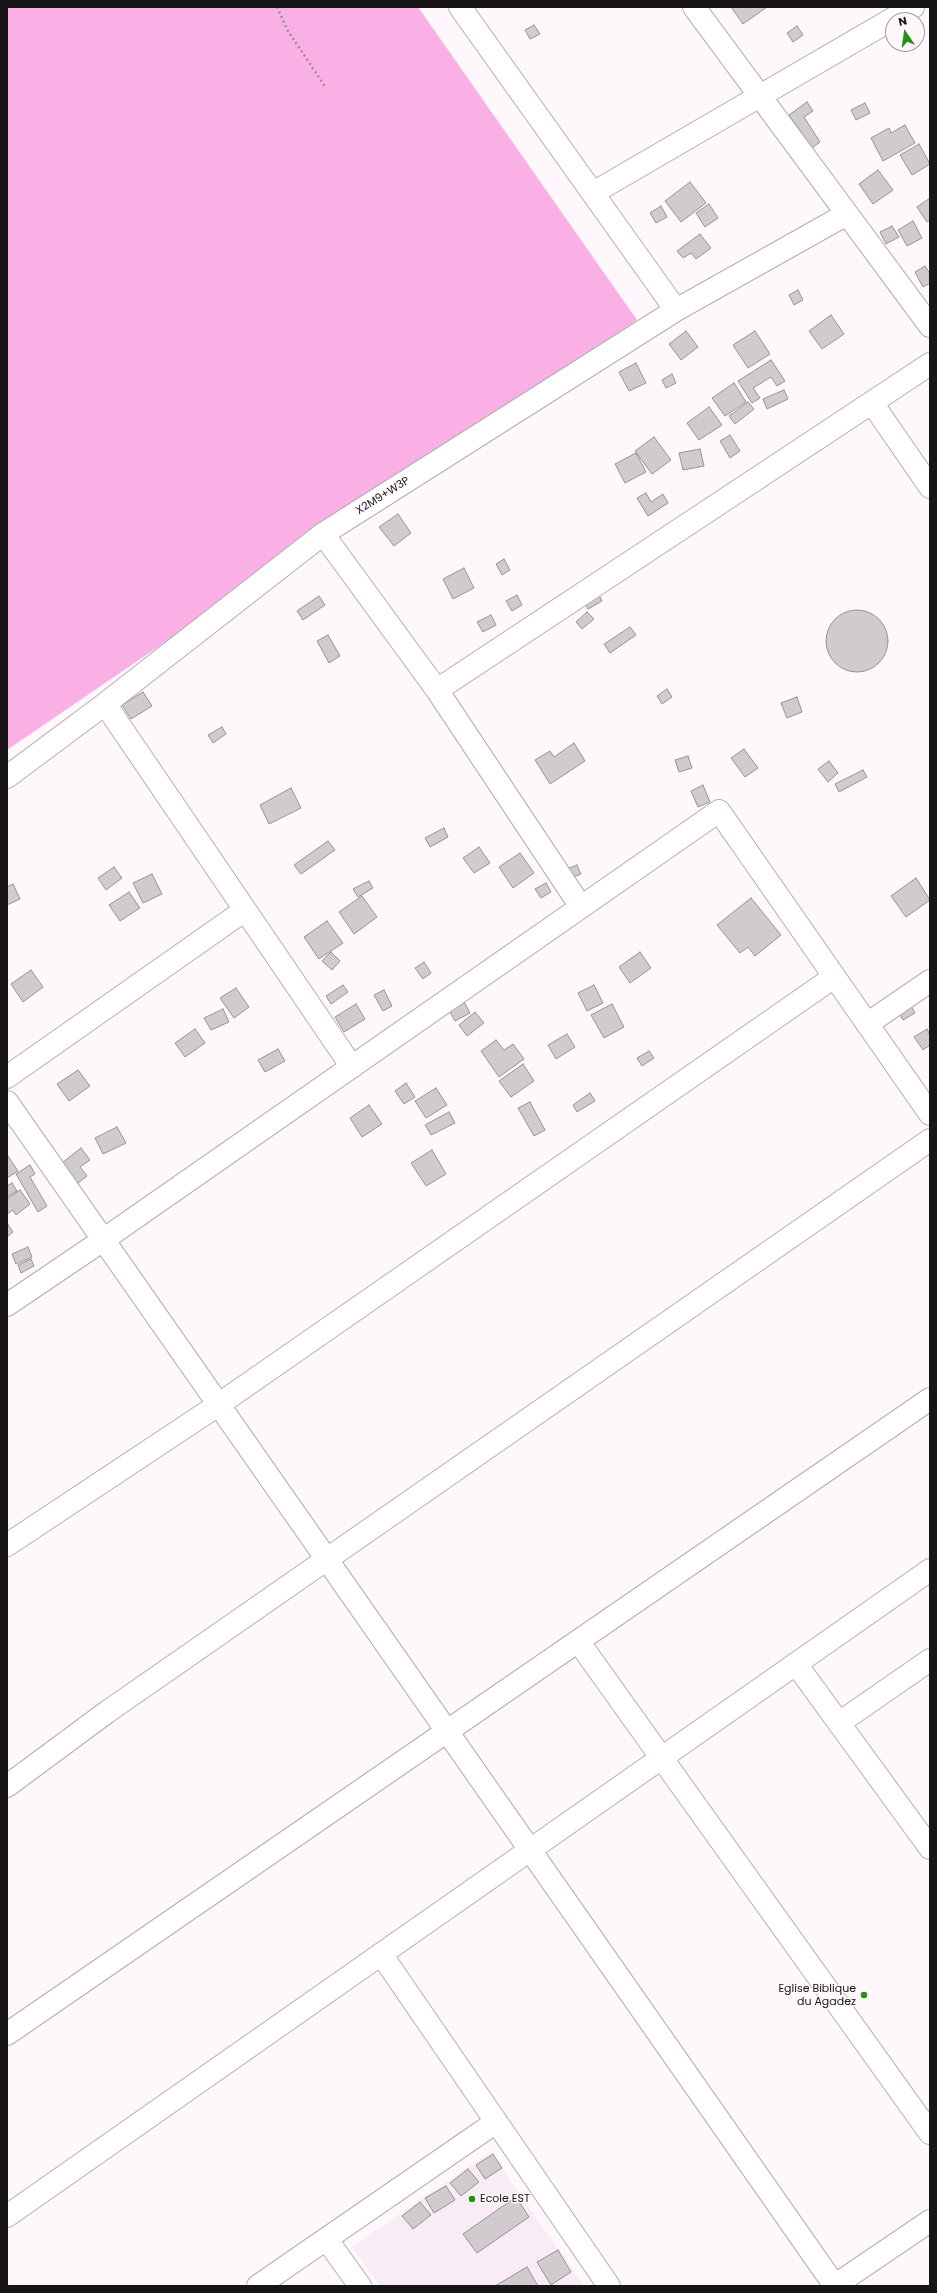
<!DOCTYPE html>
<style>
body{margin:0}
#map{position:relative;width:937px;height:2293px;overflow:hidden;background:#fef8fc;font-family:Poppins,sans-serif}
canvas{display:block}
.frame{position:absolute;inset:0;border:8px solid #171517;pointer-events:none}
.north{position:absolute;left:885px;top:12px;width:40px;height:40px;box-sizing:border-box;background:#fef8fc;border:1px solid #a29da0;border-radius:50%;rotate:347deg;font-size:11px;font-weight:700;line-height:16px;text-align:center;color:#171517}
.north::after{content:'';display:block;margin:auto;width:14px;height:18px;background:#279014;clip-path:polygon(50% 0,100% 100%,50% 72%,0 100%)}
</style>
<div id="map">
<canvas width="937" height="2293"></canvas>
<div class="frame"></div>
<div class="north">N</div>
</div>
<script>
const context = document.querySelector('canvas').getContext('2d');
context.lineJoin = 'round';
function paint(path, color) {
  context.fillStyle = color;
  context.fill(path, 'evenodd');
}
function shape(rows) {
  const path = new Path2D();
  for (const r of rows) {
    if (r.length === 3) {
      path.moveTo(r[0] + r[2], r[1]);
      path.arc(r[0], r[1], r[2], 0, 2 * Math.PI);
      continue;
    }
    path.moveTo(r[0], r[1]);
    for (let i = 2; i < r.length; i += 2) path.lineTo(r[i], r[i + 1]);
  }
  return path;
}
function stroke(path, color, width, dash) {
  context.strokeStyle = color;
  context.lineWidth = width;
  context.lineCap = dash ? 'butt' : 'round';
  context.setLineDash(dash || []);
  context.stroke(path);
}
function label(font, color, halo, rows, align = 'center') {
  context.font = font + ' Poppins,sans-serif';
  context.lineWidth = 3;
  context.setLineDash([]);
  context.textBaseline = 'middle';
  context.strokeStyle = halo;
  context.fillStyle = color;
  for (const [text, x, y, turn = 0] of rows) {
    context.save();
    context.translate(x, y);
    context.rotate((+turn || 0) * Math.PI / 180);
    context.textAlign = isNaN(turn) ? turn : align;
    if (halo) context.strokeText(text, 0, 0);
    context.fillText(text, 0, 0);
    context.restore();
  }
}
const built = shape([
 [490,2152,584,2286,380,2286,352,2247]
]);
const green = shape([
 [7,7,418,7,637,320,7,750]
]);
const building = shape([
 [731,7,767,7,743,24,731,7],
 [534,25,540,34,530,39,525,30,534,25],
 [797,26,803,35,793,42,787,33,797,26],
 [807,102,813,111,804,117,820,142,812,148,789,115,807,102],
 [865,103,870,113,856,120,851,110,865,103],
 [905,125,915,143,883,161,871,138,889,128,891,133,905,125],
 [919,144,930,164,912,175,900,155,919,144],
 [878,170,893,190,873,204,859,184,878,170],
 [690,182,706,203,681,222,665,201,690,182],
 [930,198,930,220,927,222,917,207,930,198],
 [709,204,718,218,705,227,696,213,709,204],
 [661,206,667,217,656,223,650,213,661,206],
 [913,221,922,238,907,246,898,230,913,221],
 [892,226,899,237,886,244,880,232,892,226],
 [700,234,711,248,696,259,691,253,683,258,677,251,700,234],
 [925,266,930,274,930,283,923,287,915,272,925,266],
 [798,290,803,300,794,305,789,295,798,290],
 [831,315,844,334,822,349,809,331,831,315],
 [686,331,698,347,681,360,669,344,686,331],
 [755,331,770,354,748,368,733,345,755,331],
 [771,360,785,381,777,386,771,377,753,388,760,398,752,403,738,381,771,360],
 [636,363,646,383,629,391,619,372,636,363],
 [672,374,676,383,666,388,662,380,672,374],
 [734,383,746,402,725,416,712,398,734,383],
 [784,390,788,399,767,409,763,399,784,390],
 [748,402,754,409,735,424,729,416,748,402],
 [709,407,722,425,699,440,687,423,709,407],
 [730,435,740,451,730,458,720,441,730,435],
 [654,437,671,460,652,474,635,451,654,437],
 [700,449,704,466,683,470,679,453,700,449],
 [636,453,646,472,625,483,615,464,636,453],
 [646,493,651,502,663,494,668,503,648,516,637,498,646,493],
 [398,514,411,533,394,546,379,527,398,514],
 [504,559,510,570,502,575,496,564,504,559],
 [464,568,474,588,453,599,443,579,464,568],
 [598,593,602,601,588,609,583,601,598,593],
 [517,595,522,605,512,611,506,601,517,595],
 [319,596,325,605,303,620,297,611,319,596],
 [857,641,31],
 [587,612,594,619,582,629,576,622,587,612],
 [491,615,496,625,483,632,477,622,491,615],
 [630,627,636,635,610,653,604,644,630,627],
 [328,635,340,656,329,663,317,641,328,635],
 [667,689,672,697,662,704,657,696,667,689],
 [143,692,152,706,131,719,122,705,143,692],
 [797,697,802,712,787,718,781,703,797,697],
 [222,727,226,734,213,743,208,735,222,727],
 [574,743,585,761,550,784,535,760,550,751,554,757,574,743],
 [744,749,758,768,745,777,731,758,744,749],
 [688,756,692,768,679,772,675,760,688,756],
 [829,761,838,773,828,782,818,769,829,761],
 [863,770,867,777,839,792,835,784,863,770],
 [703,785,710,802,698,807,691,791,703,785],
 [291,788,301,808,269,824,260,805,291,788],
 [444,828,448,837,430,847,425,838,444,828],
 [328,841,335,850,301,874,294,865,328,841],
 [479,847,490,863,474,873,463,858,479,847],
 [520,853,534,873,513,888,499,867,520,853],
 [577,865,581,874,571,878,567,869,577,865],
 [114,867,122,878,106,890,98,878,114,867],
 [152,874,162,894,143,903,133,883,152,874],
 [916,878,930,900,906,917,891,896,916,878],
 [369,881,373,888,358,897,353,889,369,881],
 [546,883,551,892,541,898,535,889,546,883],
 [13,884,20,899,7,905,7,887,13,884],
 [129,892,140,908,120,921,109,905,129,892],
 [362,896,377,917,354,934,339,912,362,896],
 [751,898,781,935,755,956,748,947,740,953,717,925,751,898],
 [327,921,343,943,319,959,304,937,327,921],
 [331,952,340,961,332,970,322,961,331,952],
 [640,952,651,968,630,983,619,967,640,952],
 [424,962,431,973,423,979,415,968,424,962],
 [31,970,43,987,23,1002,11,984,31,970],
 [343,985,348,992,331,1004,326,996,343,985],
 [594,985,603,1003,587,1011,578,993,594,985],
 [236,988,249,1007,234,1018,220,998,236,988],
 [384,990,392,1006,383,1011,374,995,384,990],
 [458,991,470,1013,455,1021,443,999,458,991],
 [356,1004,365,1019,344,1032,335,1017,356,1004],
 [612,1004,624,1027,604,1038,591,1015,612,1004],
 [911,1006,915,1013,903,1020,899,1013,911,1006],
 [223,1009,229,1022,211,1030,204,1018,223,1009],
 [475,1012,484,1023,467,1036,459,1025,475,1012],
 [195,1029,205,1043,185,1057,175,1043,195,1029],
 [927,1029,930,1035,930,1045,923,1050,914,1037,927,1029],
 [567,1034,575,1047,556,1059,548,1045,567,1034],
 [496,1040,504,1050,513,1044,524,1059,499,1077,481,1051,496,1040],
 [278,1049,285,1061,265,1072,258,1060,278,1049],
 [649,1051,654,1058,642,1066,637,1058,649,1051],
 [523,1064,534,1081,511,1097,499,1081,523,1064],
 [78,1070,90,1086,69,1101,57,1084,78,1070],
 [406,1083,415,1097,404,1104,395,1091,406,1083],
 [436,1088,447,1105,426,1118,415,1101,436,1088],
 [590,1093,595,1101,577,1112,573,1105,590,1093],
 [530,1102,545,1130,534,1136,518,1108,530,1102],
 [369,1105,382,1124,362,1137,350,1118,369,1105],
 [449,1112,455,1123,431,1135,425,1125,449,1112],
 [117,1127,126,1143,103,1154,95,1138,117,1127],
 [81,1148,90,1160,80,1167,87,1176,77,1184,62,1163,81,1148],
 [432,1150,446,1174,426,1186,411,1163,432,1150],
 [8,1156,18,1171,7,1178,7,1157,8,1156],
 [30,1165,35,1174,30,1177,47,1206,38,1212,16,1174,30,1165],
 [12,1183,17,1191,7,1197,7,1186,12,1183],
 [20,1190,30,1204,16,1215,13,1210,7,1214,7,1199,20,1190],
 [7,1223,13,1232,7,1237,7,1223],
 [28,1247,32,1257,16,1264,12,1254,28,1247],
 [31,1259,34,1266,21,1273,18,1265,31,1259],
 [493,2154,502,2168,485,2179,476,2165,493,2154],
 [468,2169,479,2182,461,2196,450,2183,468,2169],
 [446,2186,455,2200,434,2213,425,2198,446,2186],
 [516,2197,529,2217,477,2253,463,2234,516,2197],
 [420,2202,431,2215,413,2229,402,2216,420,2202],
 [558,2250,571,2272,551,2285,537,2262,558,2250],
 [527,2267,538,2286,495,2286,527,2267]
]);
const path = shape([
 [277,7,288,31,326,88]
]);
const minor = shape([
 [460,7,676,310,847,214],
 [694,7,930,326],
 [593,193,913,7],
 [872,403,930,487],
 [323,534,437,690,581,907],
 [437,690,930,364],
 [105,704,323,534,676,310],
 [7,777,105,704,352,1067],
 [867,1024,930,981],
 [7,1077,245,910],
 [7,1102,835,2286],
 [7,1305,103,1240,719,811,930,1114],
 [7,1545,218,1405,834,977],
 [578,1641,930,2133],
 [796,1664,930,1848],
 [839,1723,930,1660],
 [7,1786,107,1712,930,1140],
 [381,1954,609,2286],
 [7,2034,930,1399],
 [7,2216,930,1570],
 [327,2240,360,2286],
 [258,2286,496,2122],
 [834,2286,930,2221]
]);
const markers = [
 [864,1995,4,"#279014"],
 [472,2199,4,"#279014"]
];
const streetNames = [
 ["X2M9+W3P",383,496,-32]
];
const poiNames = [
 ["Eglise Biblique",856,1989],
 ["du Agadez",856,2002],
 ["Ecole EST",480,2199,"left"]
];
paint(built, '#faecf5');
paint(green, '#fbb0e5');
paint(building, '#d0cbcf');
stroke(building, '#979296', 1);
stroke(minor, '#b4aeb2', 24);
stroke(path, '#959194', 2.5, [2, 3]);
stroke(minor, '#fff', 22);
for (const [x, y, r, color] of markers) {
  const dot = new Path2D();
  dot.arc(x, y, r, 0, 2 * Math.PI);
  context.fillStyle = color;
  context.fill(dot);
  stroke(dot, '#fef8fc', 1.5);
}
label('11px', '#171517', '#fef8fc', streetNames);
label('11px', '#171517', '#fef8fc', poiNames, 'right');
</script>
